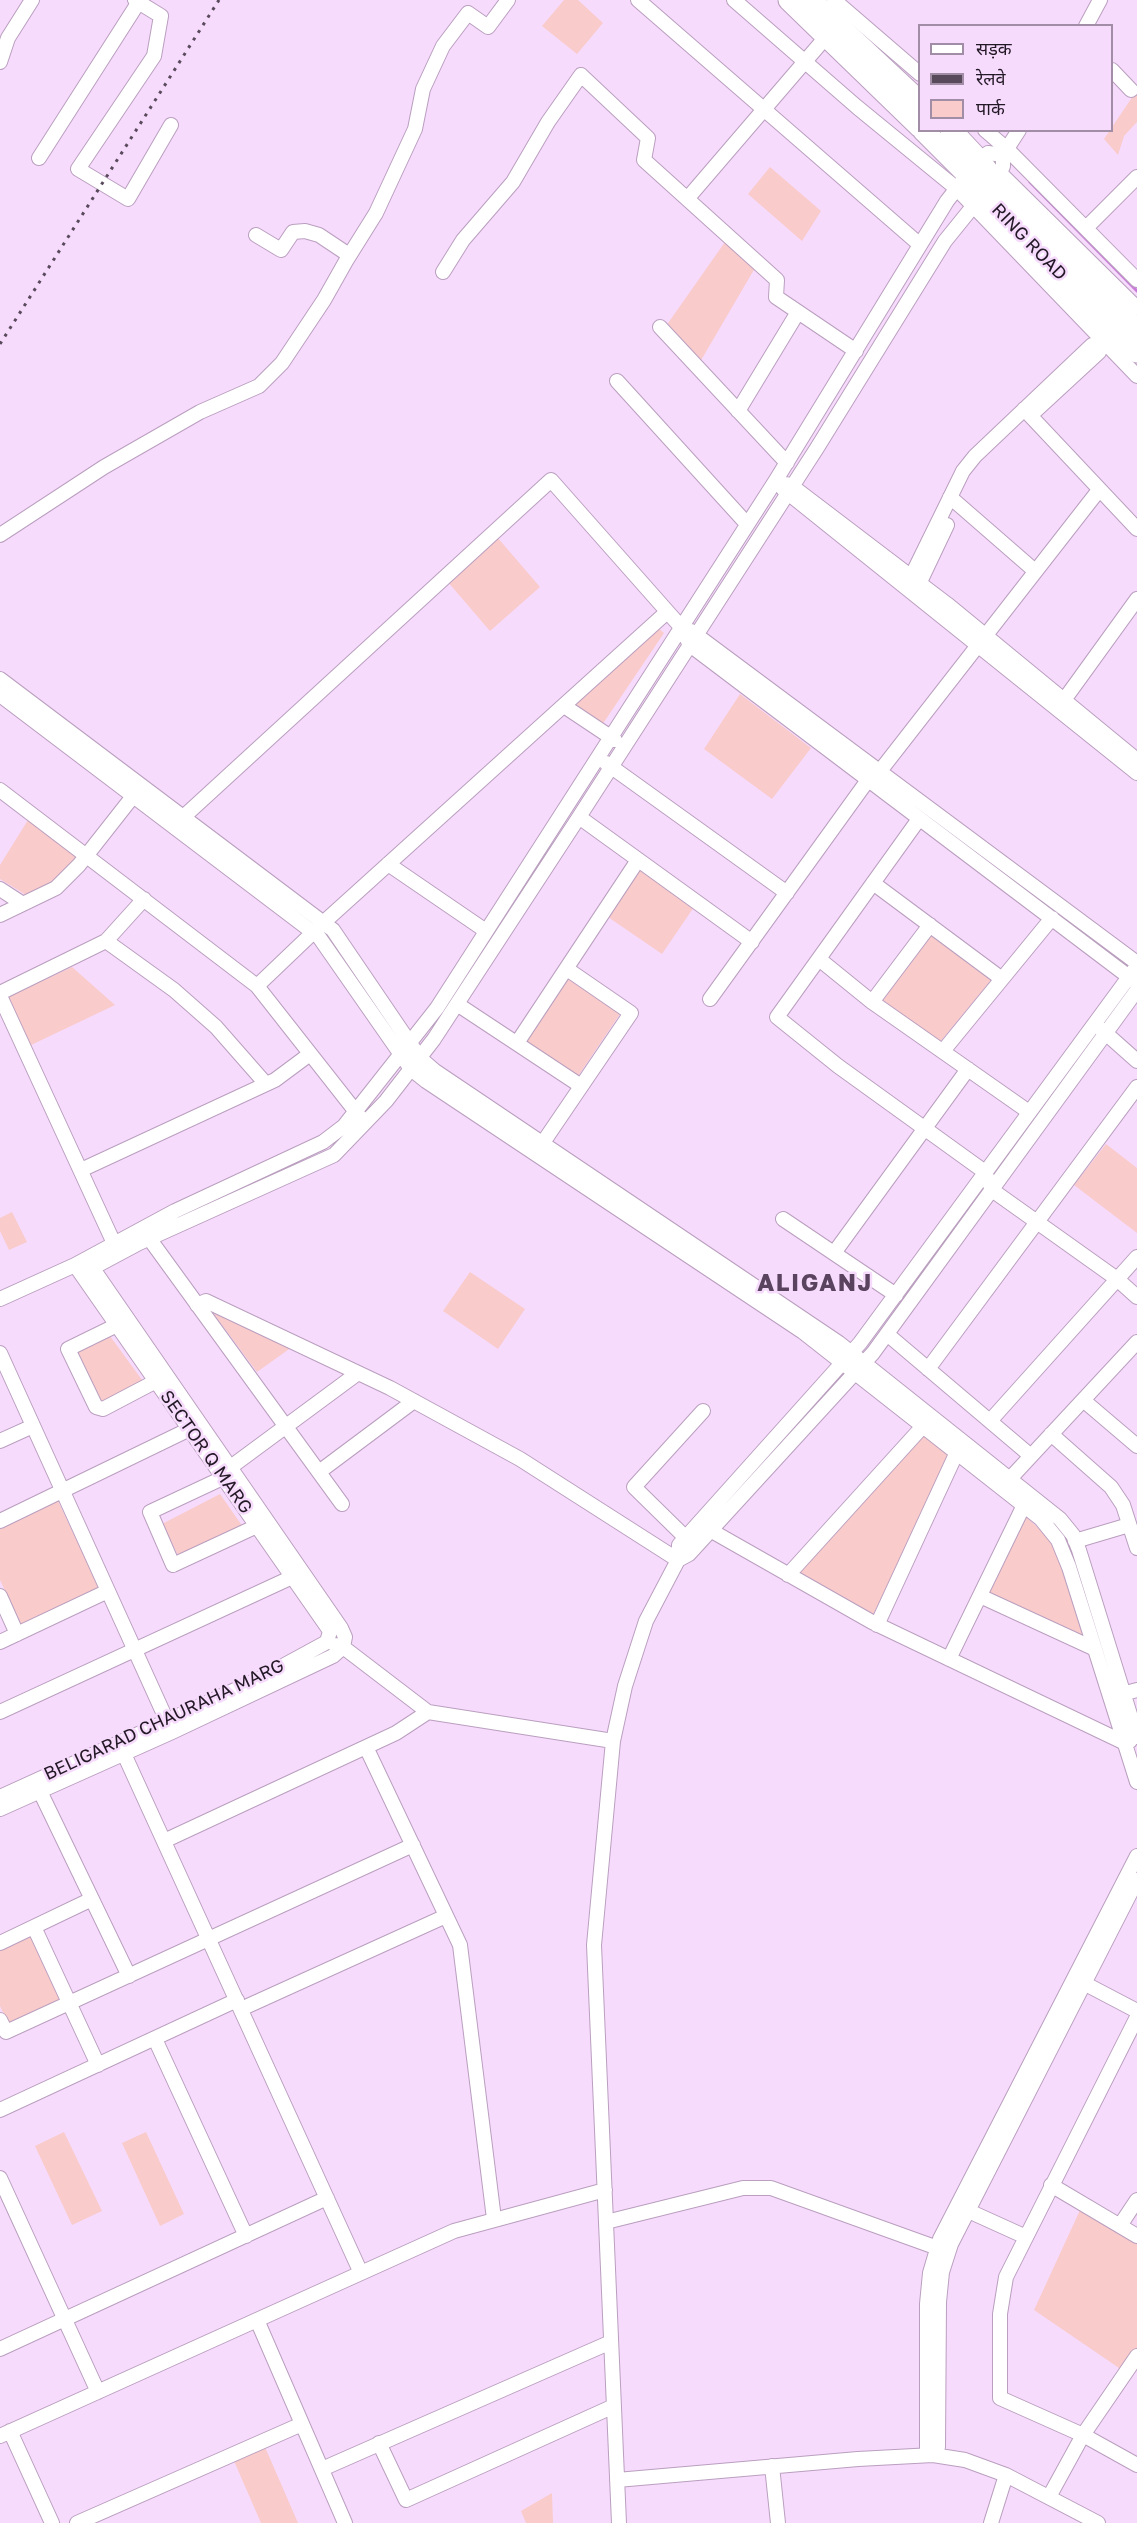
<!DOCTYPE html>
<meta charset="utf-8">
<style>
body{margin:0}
#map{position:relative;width:1137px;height:2523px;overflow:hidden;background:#f7dbfd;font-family:"Golos Text","Noto Sans Devanagari",sans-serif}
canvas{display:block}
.legend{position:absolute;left:918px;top:24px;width:195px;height:108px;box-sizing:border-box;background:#f7dbfd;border:2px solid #a28da7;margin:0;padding:8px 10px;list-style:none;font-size:18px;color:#231825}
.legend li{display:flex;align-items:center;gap:12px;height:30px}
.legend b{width:30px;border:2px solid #a28da7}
</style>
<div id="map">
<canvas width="1137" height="2523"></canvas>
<ul class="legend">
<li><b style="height:8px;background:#fff"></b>सड़क</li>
<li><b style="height:8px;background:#58495b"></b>रेलवे</li>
<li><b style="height:16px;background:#f9cbca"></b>पार्क</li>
</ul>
</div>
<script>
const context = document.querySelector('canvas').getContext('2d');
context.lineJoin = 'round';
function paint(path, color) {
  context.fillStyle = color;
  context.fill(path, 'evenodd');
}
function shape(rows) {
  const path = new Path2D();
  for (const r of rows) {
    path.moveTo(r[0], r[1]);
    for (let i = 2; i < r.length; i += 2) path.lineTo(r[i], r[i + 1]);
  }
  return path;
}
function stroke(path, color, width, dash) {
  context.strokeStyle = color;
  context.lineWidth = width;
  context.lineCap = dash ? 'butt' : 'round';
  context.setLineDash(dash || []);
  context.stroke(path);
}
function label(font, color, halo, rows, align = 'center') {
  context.font = font + ' "Golos Text",sans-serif';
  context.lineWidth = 5;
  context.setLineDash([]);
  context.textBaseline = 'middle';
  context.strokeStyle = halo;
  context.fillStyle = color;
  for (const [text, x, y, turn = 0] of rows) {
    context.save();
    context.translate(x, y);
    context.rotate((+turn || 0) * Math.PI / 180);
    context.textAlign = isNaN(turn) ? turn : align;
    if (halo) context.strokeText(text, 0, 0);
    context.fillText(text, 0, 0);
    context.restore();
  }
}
const green = shape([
 [564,0,578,0,603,23,577,54,542,26],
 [1137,90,1137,122,1124,136,1118,155,1104,139],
 [770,167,821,211,802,241,748,194],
 [725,242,755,268,700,362,666,326],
 [497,537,540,587,490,631,447,581],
 [657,627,664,633,602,725,571,706],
 [740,694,811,748,772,799,704,749],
 [28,820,77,856,54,881,26,895,0,879,0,865],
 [639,870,694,907,662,954,608,917],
 [931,934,992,979,940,1042,882,1000],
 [72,967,115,1005,29,1046,6,998],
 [568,979,620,1014,578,1076,526,1041],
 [1106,1144,1137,1168,1137,1233,1074,1185],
 [12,1212,27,1242,9,1250,0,1231,0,1218],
 [470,1272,525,1309,498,1349,443,1311],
 [213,1313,292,1347,257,1372],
 [110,1336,145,1384,103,1405,77,1350],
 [924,1434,950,1454,873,1615,799,1572],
 [220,1494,243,1527,180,1559,162,1524],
 [58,1501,99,1588,21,1624,0,1580,0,1528],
 [1026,1517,1052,1540,1086,1641,988,1592],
 [30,1933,62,2001,9,2025,0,2006,0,1947],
 [64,2132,102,2211,72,2225,35,2146],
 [146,2132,184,2214,160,2226,122,2143],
 [1081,2208,1137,2244,1137,2349,1122,2370,1034,2310],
 [265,2447,298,2523,261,2523,234,2461],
 [552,2493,553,2523,526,2523,521,2511]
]);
const stream = shape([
 [1030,182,1137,291]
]);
const minor = shape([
 [135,0,161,16,154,56,78,169,128,199,171,125],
 [638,0,919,244],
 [734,0,857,107,956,188,1137,376],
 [834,0,920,74],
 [1086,26,1100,0],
 [0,62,8,38,32,0],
 [1112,70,1131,90],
 [985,130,1007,149,1137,280],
 [39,158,140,0],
 [1000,173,1137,308],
 [687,199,826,37],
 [1086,228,1137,177],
 [256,235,281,250,293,232,305,231,319,235,349,255],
 [443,272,463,240,513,182,548,122,581,75,648,138,644,160,777,280,776,297,856,351],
 [660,327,787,463],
 [617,381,747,524],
 [1024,409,1137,529],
 [738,411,798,312],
 [1034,412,1099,352,1103,341],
 [786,484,792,486,947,604,1137,760],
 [783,489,1137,773],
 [950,497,1035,571],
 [0,535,104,467,200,412,259,386,282,363,324,300,346,261,376,213,415,129,423,89,443,46,468,13,488,27,508,0],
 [910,585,911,577,963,471,975,456,1092,345,1103,341],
 [911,588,919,584,947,525],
 [691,631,1137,963],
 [0,679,333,930,420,1058,435,1071,839,1343,1060,1519,1073,1535,1079,1550,1137,1737],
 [0,695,319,937,411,1069,426,1081,803,1332,1041,1519,1058,1540,1069,1567,1137,1782],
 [564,706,615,740],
 [1059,707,1137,599],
 [606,763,787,893],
 [0,790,257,986,360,1117],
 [579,817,752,942],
 [919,819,777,1017,838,1066,985,1172,992,1190,1117,1279,1137,1297],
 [179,821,551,480,681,627,690,645,1137,983],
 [388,864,486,931],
 [873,883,1002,979],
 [0,889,23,904],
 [0,915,56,888,79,865,134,795],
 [106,941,174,990,216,1027,266,1084],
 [819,959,872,1002,1029,1112],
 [257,986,323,923,667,612],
 [0,993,106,941,144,899],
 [0,996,118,1252],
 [710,999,868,780,880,771,1099,490],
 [872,1002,930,925],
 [457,1004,581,1086],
 [1101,1029,1137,1061],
 [517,1043,638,860],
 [943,1051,1052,918],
 [542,1144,631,1013,567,969],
 [81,1170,275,1080,310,1054],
 [783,1219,896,1295],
 [146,1234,342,1504],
 [834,1253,968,1069],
 [77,1268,330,1631,327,1642],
 [81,1274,139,1243,334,1155,386,1101,434,1039,579,817,817,448,945,241,1000,173,1003,166,1003,155,1019,130],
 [0,1299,75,1265,175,1211,323,1142,344,1126,437,1008,776,480,947,201,979,160,988,153,1003,155],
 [197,1305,206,1301,390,1388,520,1459,678,1560],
 [117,1325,68,1349,96,1407,103,1409,162,1378],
 [887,1334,1031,1456],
 [0,1353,172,1732],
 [928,1369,1137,1087],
 [1083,1400,1137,1446],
 [990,1421,1137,1257],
 [1051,1434,1111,1487,1123,1505,1137,1548],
 [0,1441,33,1426],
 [224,1472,358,1373],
 [319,1472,414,1401],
 [229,1475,150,1512,173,1565,257,1526],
 [1005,1484,1137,1342],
 [0,1521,198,1425],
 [710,1530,872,1622,1125,1743,1130,1741],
 [686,1538,634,1487,703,1411],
 [1075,1541,1129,1525],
 [678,1560,689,1554,873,1353,1137,990],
 [788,1575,924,1425],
 [0,1596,17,1634],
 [980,1596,1095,1649],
 [877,1625,957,1452],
 [0,1642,108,1591],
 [335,1645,343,1647,428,1712,613,1741],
 [949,1659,1024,1505],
 [1115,1696,1137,1690],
 [0,1712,301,1573],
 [119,1743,361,2273],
 [366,1747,460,1945,494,2219],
 [36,1783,129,1976],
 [0,1797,259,1679,327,1642],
 [0,1809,172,1732,333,1656,343,1647,345,1637,341,1628,87,1260],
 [164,1841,396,1733,428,1712],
 [1137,1856,940,2239,930,2273,927,2304,927,2449,933,2455,938,2447,939,2302,942,2272,951,2244,1137,1880],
 [34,1927,98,2065],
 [0,1943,92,1899],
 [1076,1979,1137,2011],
 [241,2009,446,1916],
 [1137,2017,1006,2277,1000,2314,1000,2398,1083,2435,1137,2465],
 [0,2020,6,2032,413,1845],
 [155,2039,246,2236],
 [0,2110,237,2000],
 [0,2178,98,2392],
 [1051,2185,1137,2236],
 [962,2208,1026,2237],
 [606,2222,743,2188,771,2188,946,2251],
 [1121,2224,1137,2200],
 [257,2320,345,2523],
 [0,2349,327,2198],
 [10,2431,52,2523],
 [0,2436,454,2231,605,2190],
 [379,2443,406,2500,614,2406],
 [772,2466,778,2523],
 [322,2469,611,2342],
 [617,2480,858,2459,933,2455,965,2460,1006,2475,1098,2523],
 [1049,2497,1083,2435,1137,2356],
 [77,2523,302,2424],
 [619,2523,594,1945,613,1741,625,1686,646,1621,678,1560,679,1545,860,1343,1137,966],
 [991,2523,1006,2475]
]);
const highway = shape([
 [789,0,920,127],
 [811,0,920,102],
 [923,130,967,174,1011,227,1137,352],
 [951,130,979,160,1021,214,1137,330]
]);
const rail = shape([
 [0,344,219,0]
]);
const streetNames = [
 ["RING ROAD",1029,242,46],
 ["SECTOR Q MARG",206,1452,55],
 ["BELIGARAD CHAURAHA MARG",164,1720,-25]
];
const districtNames = [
 ["ALIGANJ",815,1283]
];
paint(green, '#f9cbca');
stroke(stream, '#c87bd8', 3);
stroke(minor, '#ba9fbf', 16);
stroke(highway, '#ba9fbf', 23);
stroke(minor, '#fff', 14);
stroke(highway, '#fff', 21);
stroke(rail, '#58495b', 3, [3, 6]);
label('18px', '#231825', '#f7dbfd', streetNames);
context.letterSpacing = '1.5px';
label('bold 24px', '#5a435f', '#f7dbfd', districtNames);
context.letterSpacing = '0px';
</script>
